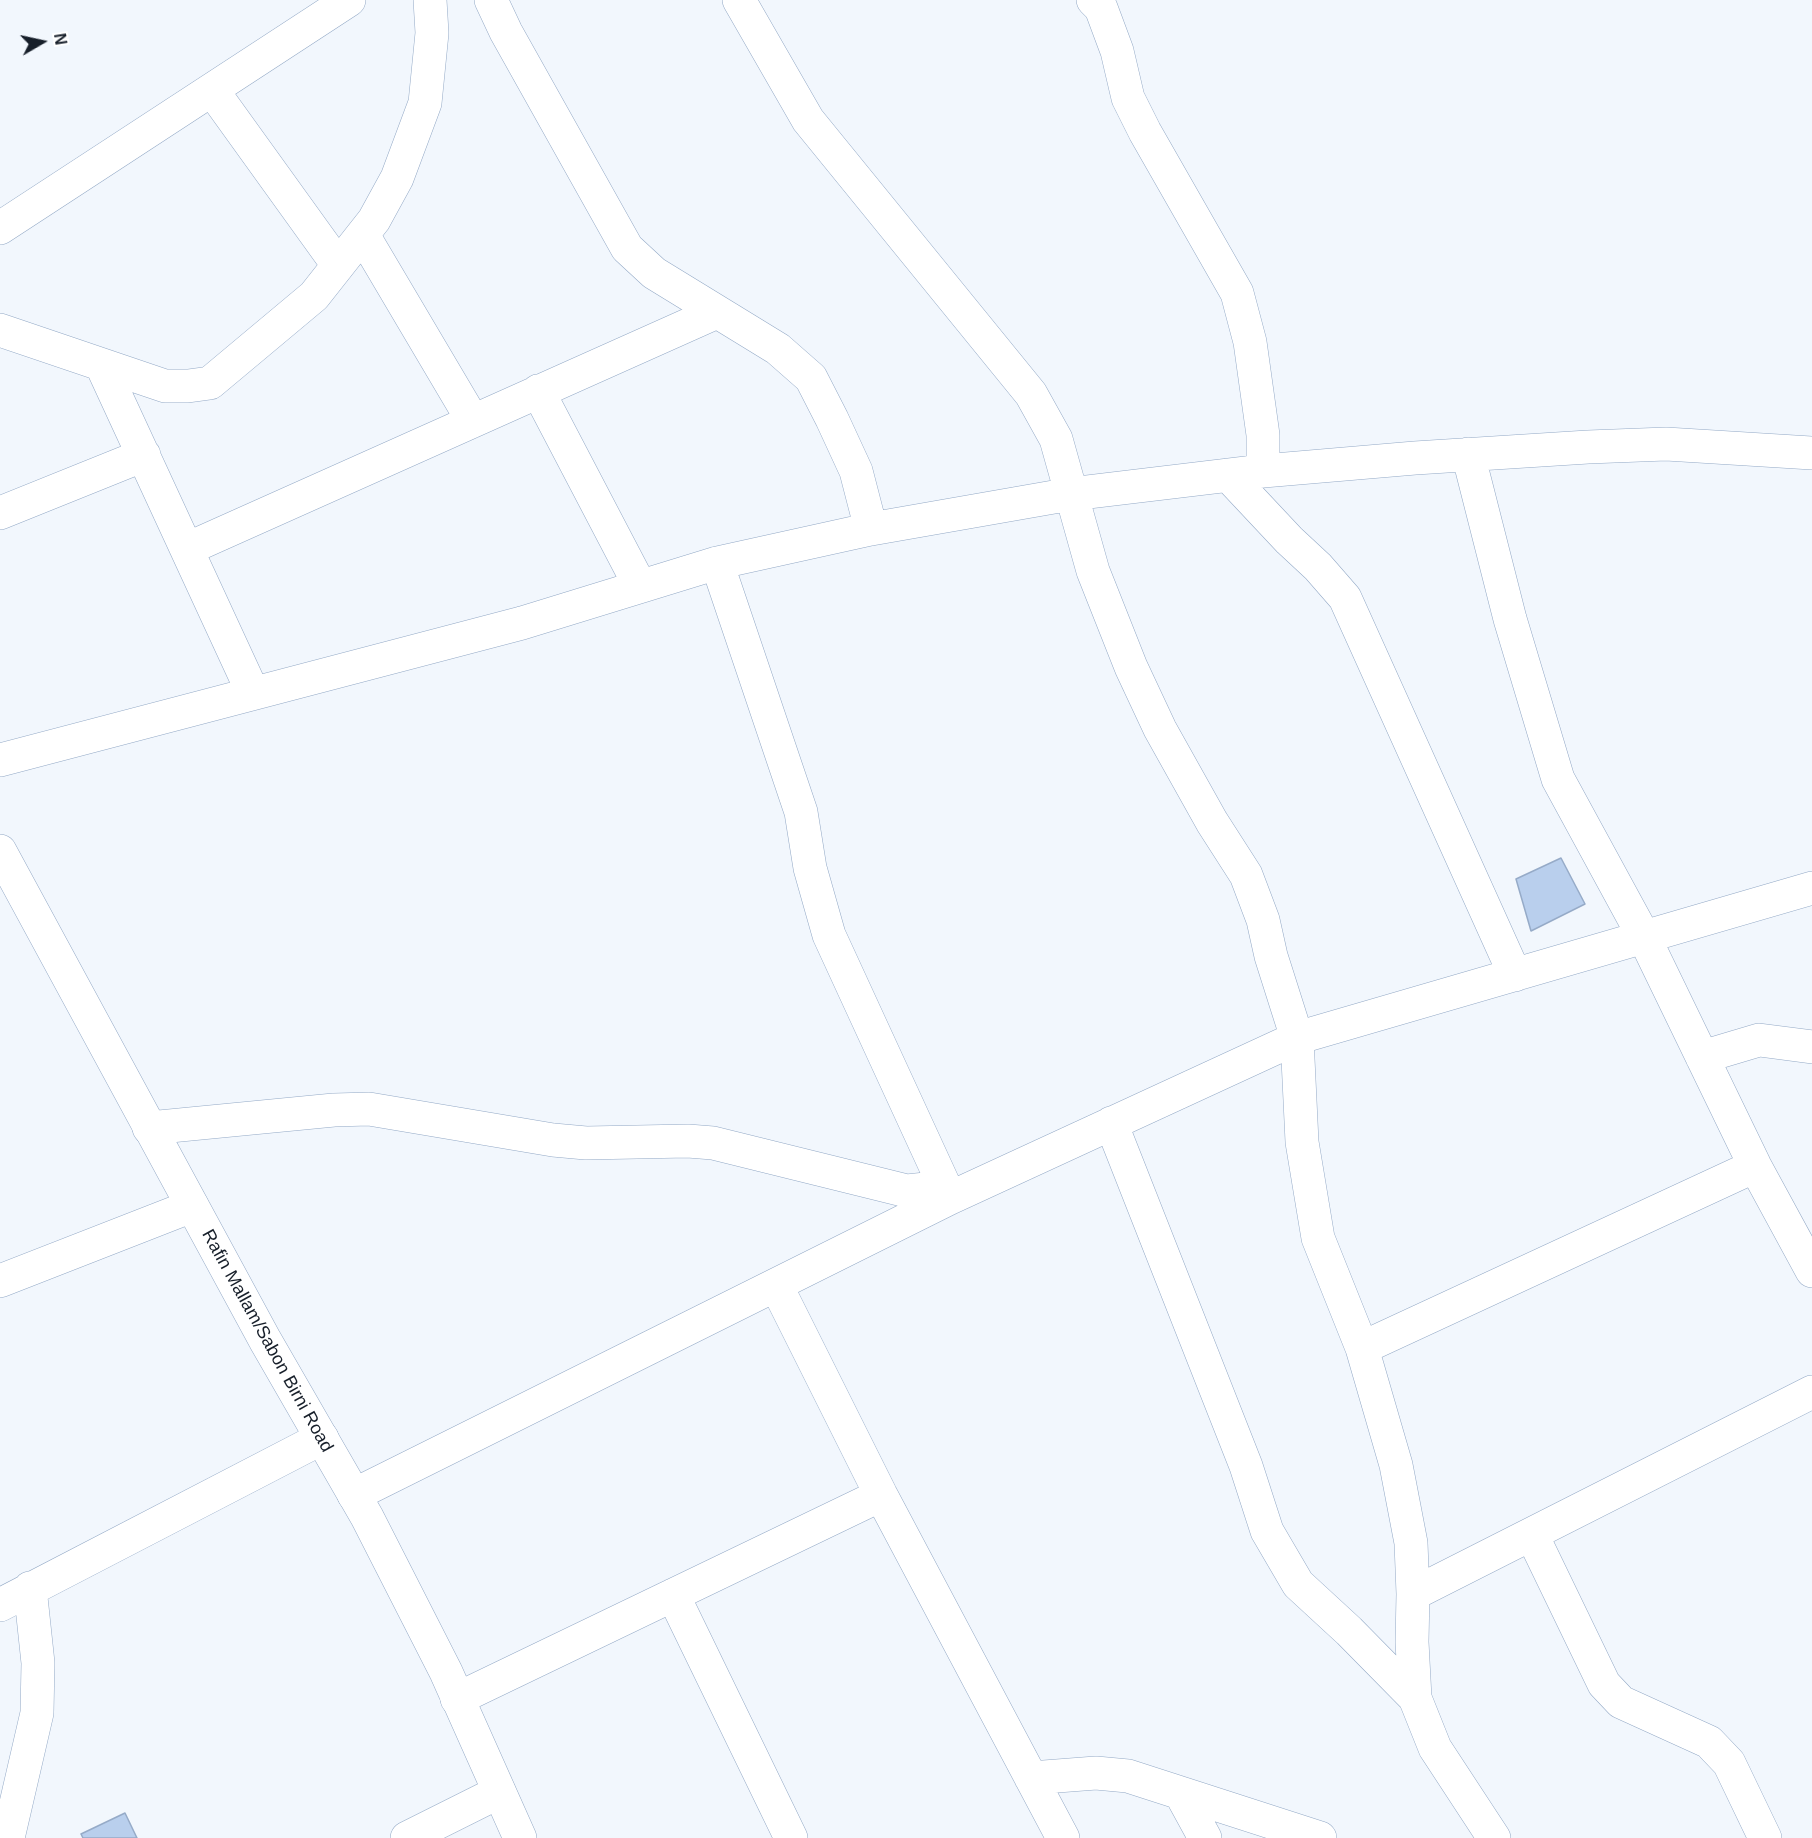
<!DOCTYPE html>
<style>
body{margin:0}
#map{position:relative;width:1812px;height:1838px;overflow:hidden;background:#f2f7fd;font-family:Helvetica,sans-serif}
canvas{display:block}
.north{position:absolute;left:12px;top:12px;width:60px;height:60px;-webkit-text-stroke:4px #fff;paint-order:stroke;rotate:81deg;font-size:16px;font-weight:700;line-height:24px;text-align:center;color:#171f2a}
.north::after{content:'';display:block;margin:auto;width:21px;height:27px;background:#171f2a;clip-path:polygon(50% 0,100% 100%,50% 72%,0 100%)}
</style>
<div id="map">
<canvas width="1812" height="1838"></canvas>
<div class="north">N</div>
</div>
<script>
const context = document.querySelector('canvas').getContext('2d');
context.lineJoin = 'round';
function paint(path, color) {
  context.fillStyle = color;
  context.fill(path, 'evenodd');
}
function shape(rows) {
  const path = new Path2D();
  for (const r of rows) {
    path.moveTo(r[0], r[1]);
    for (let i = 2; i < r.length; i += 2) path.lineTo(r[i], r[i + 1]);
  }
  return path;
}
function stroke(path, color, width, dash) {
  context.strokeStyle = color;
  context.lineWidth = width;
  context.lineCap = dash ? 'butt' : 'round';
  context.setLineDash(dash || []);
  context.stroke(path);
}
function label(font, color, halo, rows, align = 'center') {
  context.font = font + ' Helvetica,sans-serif';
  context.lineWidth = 4.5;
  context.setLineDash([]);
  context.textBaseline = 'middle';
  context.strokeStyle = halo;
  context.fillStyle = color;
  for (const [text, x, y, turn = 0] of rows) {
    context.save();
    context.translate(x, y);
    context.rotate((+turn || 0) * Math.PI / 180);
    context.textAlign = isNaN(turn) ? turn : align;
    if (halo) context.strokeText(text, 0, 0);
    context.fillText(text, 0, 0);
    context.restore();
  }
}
const building = shape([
 [1561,858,1585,904,1531,931,1516,879,1561,858],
 [125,1813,137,1838,83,1838,81,1834,125,1813]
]);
const minor = shape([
 [491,0,506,32,627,248,654,273,778,349,811,378,832,419,856,471,871,529],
 [739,0,808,120,1031,394,1056,439,1093,571,1131,667,1160,729,1212,822,1246,875,1263,920,1271,956,1297,1038,1302,1142,1318,1238,1362,1348,1396,1465,1411,1543,1413,1594,1412,1642,1415,1698,1435,1748,1494,1838],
 [1093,0,1101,8,1117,51,1128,98,1145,132,1237,293,1250,342,1263,435,1263,471],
 [212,90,338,265],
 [0,228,349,0],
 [363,235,473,421],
 [0,330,165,386,188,386,210,383,314,296,374,220,397,178,425,103,432,33,430,0],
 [102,366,253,693],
 [538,391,640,586],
 [1468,454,1510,619,1558,779,1644,937,1755,1166,1812,1271],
 [1228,475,1289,540,1318,567,1345,598,1515,975],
 [0,513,144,455],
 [187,549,717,312],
 [717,563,801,812,810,868,829,935,950,1198],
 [0,760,522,623,717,563,871,529,1071,494,1263,471,1415,458,1588,447,1666,444,1812,453],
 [1702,1057,1759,1040,1812,1047],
 [1111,1123,1246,1466,1267,1531,1298,1584,1349,1631,1415,1698],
 [149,1128,334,1110,369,1109,553,1140,586,1143,688,1141,713,1143,907,1191,945,1187],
 [0,1281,192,1206],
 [776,1285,881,1495,1063,1838],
 [1362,1348,1755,1166],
 [354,1495,950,1198,1297,1038,1812,888],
 [1532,1535,1604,1684,1621,1702,1709,1742,1729,1763,1765,1838],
 [1413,1594,1812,1392],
 [673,1595,791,1838],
 [0,1605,322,1438],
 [457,1699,881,1495],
 [1031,1778,1096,1773,1128,1776,1320,1838],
 [1181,1794,1205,1838],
 [8,1838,37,1713,38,1663,30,1588],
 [407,1838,499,1792]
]);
const tertiary = shape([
 [0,851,265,1340,367,1517,446,1672,520,1838]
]);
const streetNames = [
 ["Rafin Mallam/Sabon Birni Road",267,1341,61]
];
paint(building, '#b9cfed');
stroke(building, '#96abc8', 1.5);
stroke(minor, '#93a9c6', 34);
stroke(tertiary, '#93a9c6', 34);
stroke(minor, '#fff', 33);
stroke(tertiary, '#fff', 33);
label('18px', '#171f2a', '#fff', streetNames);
</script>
